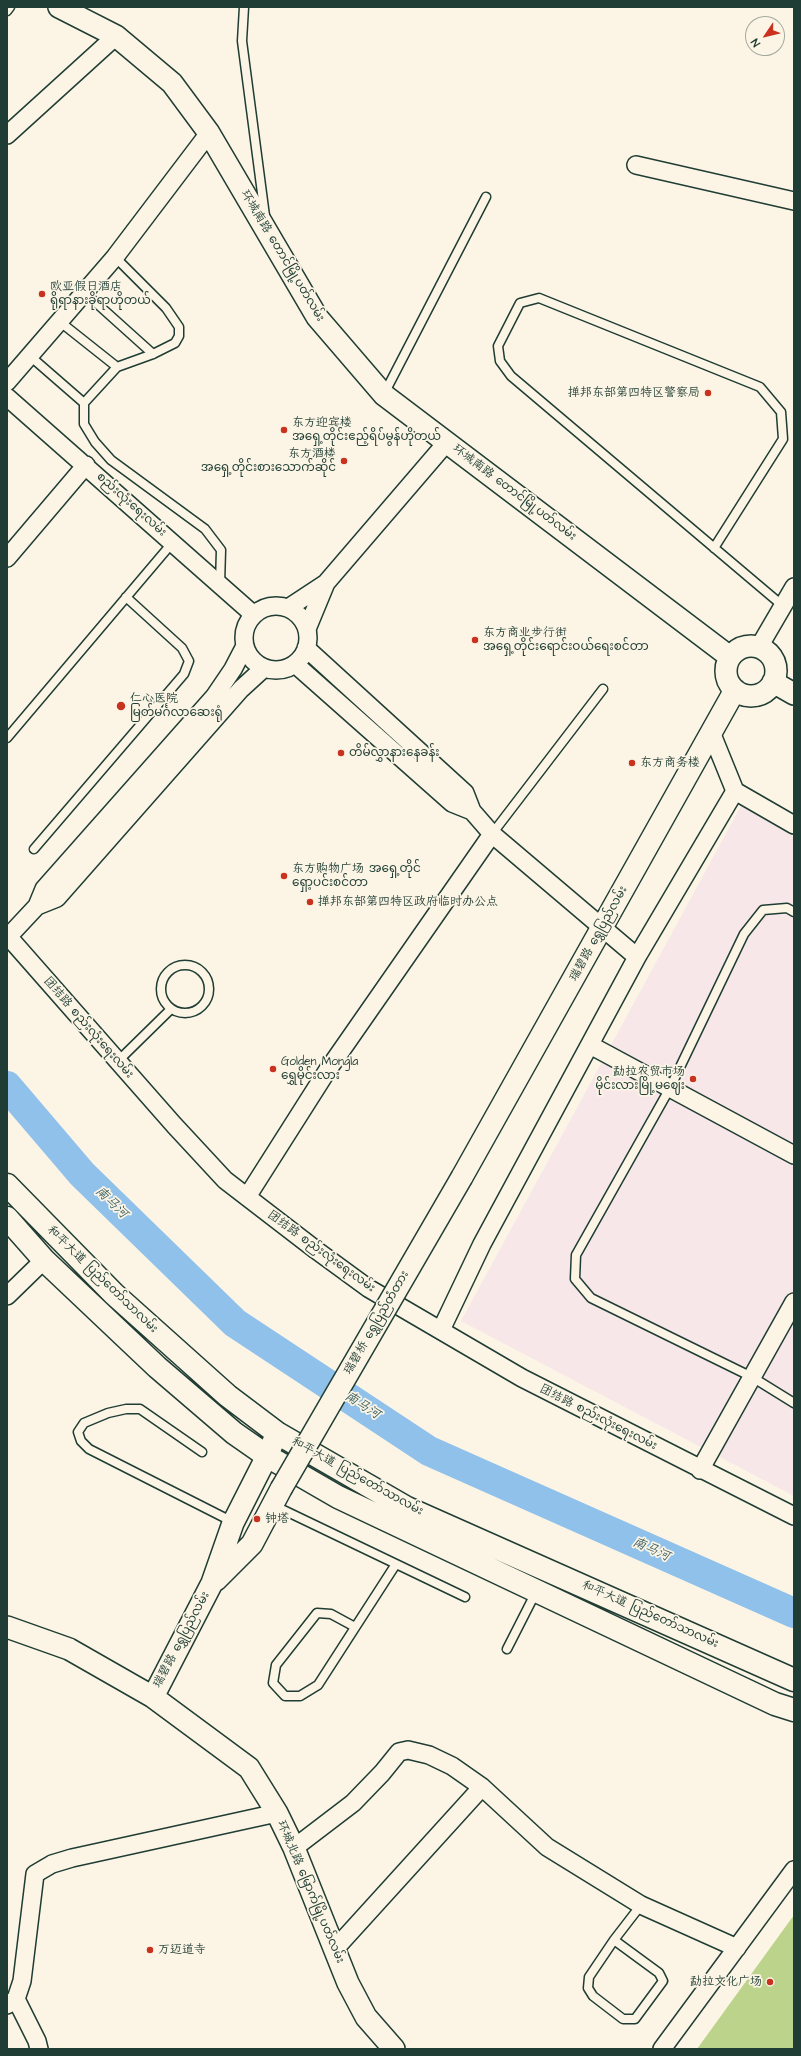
<!DOCTYPE html>
<meta charset="utf-8">
<style>
body{margin:0}
#map{position:relative;width:801px;height:2056px;overflow:hidden;background:#fcf5e5;font-family:"Architects Daughter",sans-serif}
canvas{display:block}
.frame{position:absolute;inset:0;border:8px solid #1f3d34;pointer-events:none}
.north{position:absolute;left:745px;top:16px;width:40px;height:40px;box-sizing:border-box;background:#fcf5e5;border:1px solid #a4ab9e;border-radius:50%;rotate:235deg;font-size:11px;font-weight:700;line-height:16px;text-align:center;color:#1f3d34}
.north::after{content:'';display:block;margin:auto;width:14px;height:18px;background:#c8321e;clip-path:polygon(50% 0,100% 100%,50% 72%,0 100%)}
</style>
<div id="map">
<canvas width="801" height="2056"></canvas>
<div class="frame"></div>
<div class="north">N</div>
</div>
<script>
const context = document.querySelector('canvas').getContext('2d');
context.lineJoin = 'round';
function paint(path, color) {
  context.fillStyle = color;
  context.fill(path, 'evenodd');
}
function shape(rows) {
  const path = new Path2D();
  for (const r of rows) {
    if (r.length === 3) {
      path.moveTo(r[0] + r[2], r[1]);
      path.arc(r[0], r[1], r[2], 0, 2 * Math.PI);
      continue;
    }
    path.moveTo(r[0], r[1]);
    for (let i = 2; i < r.length; i += 2) path.lineTo(r[i], r[i + 1]);
  }
  return path;
}
function stroke(path, color, width, dash) {
  context.strokeStyle = color;
  context.lineWidth = width;
  context.lineCap = dash ? 'butt' : 'round';
  context.setLineDash(dash || []);
  context.stroke(path);
}
function label(font, color, halo, rows, align = 'center') {
  context.font = font + ' "Architects Daughter","LXGW WenKai TC","Noto Sans Myanmar",sans-serif';
  context.lineWidth = 3.5;
  context.setLineDash([]);
  context.textBaseline = 'middle';
  context.strokeStyle = halo;
  context.fillStyle = color;
  for (const [text, x, y, turn = 0] of rows) {
    context.save();
    context.translate(x, y);
    context.rotate((+turn || 0) * Math.PI / 180);
    context.textAlign = isNaN(turn) ? turn : align;
    if (halo) context.strokeText(text, 0, 0);
    context.fillText(text, 0, 0);
    context.restore();
  }
}
const built = shape([
 [741,806,794,837,794,1496,461,1321]
]);
const green = shape([
 [794,1915,794,2049,697,2049]
]);
const river = shape([
 [7,1086,82,1174,235,1323,429,1451,794,1613]
]);
const service = shape([
 [244,7,242,41,265,216],
 [7,11,10,7],
 [115,257,166,308,179,327,179,336,175,343,153,354,117,367,84,403,84,424,95,442,111,460,205,529,221,550,220,584],
 [84,292,153,354],
 [59,321,117,367],
 [30,356,84,403],
 [384,394,486,197],
 [714,548,783,439,781,412,760,387,539,298,520,303,498,346,500,361,511,376,783,606],
 [7,738,173,542],
 [492,834,603,689],
 [34,849,184,674,189,661,182,648,126,597],
 [794,912,787,908,763,910,744,934,670,1088,576,1255,575,1279,591,1298,752,1377,794,1403],
 [185,989,24],
 [117,1062,171,1009],
 [202,1452,140,1409,126,1409,108,1413,84,1423,78,1432,81,1441,89,1449,233,1522],
 [273,1505,465,1597],
 [355,1627,331,1614,317,1613,276,1665,273,1683,285,1696,300,1696,318,1685,396,1564],
 [507,1649,536,1592],
 [614,1940,659,1973,663,1981,635,2019,623,2019,593,1996,588,1988,589,1977,614,1940,641,1905]
]);
const minor = shape([
 [7,135,116,36],
 [636,165,794,201],
 [7,382,115,257,209,133],
 [7,397,254,615],
 [7,558,86,465],
 [326,583,447,442],
 [276,638,32],
 [288,608,326,583,307,629],
 [245,646,233,669,214,697,44,889,37,906,57,898,241,689,264,668],
 [759,647,794,587],
 [295,664,452,803,472,811,465,793,306,648],
 [735,791,794,825],
 [472,811,492,834,637,957],
 [7,935,174,1125,225,1180,316,1250,368,1288,522,1378,794,1516],
 [8,937,37,906],
 [590,1045,794,1155],
 [247,1197,327,1071,492,834],
 [7,1296,44,1260],
 [441,1330,482,1244,637,957,735,791,711,732],
 [700,1470,794,1302],
 [294,1848,353,1803,382,1773,399,1752,408,1750,429,1755,452,1766,482,1787,547,1847,641,1905,737,1948],
 [334,1950,482,1787],
 [16,1999,37,2041,39,2049],
 [7,2005,16,1999,22,1981,35,1874,52,1864,72,1858,277,1813],
 [662,2049,794,1870]
]);
const tertiary = shape([
 [59,7,116,36,172,83,209,133,317,317,384,395,730,657],
 [751,671,25],
 [773,682,794,694],
 [462,1177,735,690],
 [216,1580,252,1544,281,1489],
 [7,1627,69,1649,153,1697,249,1768,277,1813,294,1848,348,1983,366,2017,394,2049],
 [153,1697,212,1583,233,1523,267,1456,277,1433]
]);
const trunk = shape([
 [7,1185,114,1294,228,1396,277,1433,407,1508,794,1680],
 [7,1218,44,1260,157,1367,234,1433,267,1456,338,1497,775,1704,794,1710]
]);
const tertiaryBridge = shape([
 [281,1489,462,1177]
]);
const markers = [
 [42,294,4,"#c8321e"],
 [708,393,4,"#c8321e"],
 [284,430,4,"#c8321e"],
 [344,461,4,"#c8321e"],
 [475,640,4,"#c8321e"],
 [121,706,5,"#c8321e"],
 [341,753,4,"#c8321e"],
 [632,763,4,"#c8321e"],
 [284,876,4,"#c8321e"],
 [310,902,4,"#c8321e"],
 [273,1069,4,"#c8321e"],
 [693,1079,4,"#c8321e"],
 [257,1519,4,"#c8321e"],
 [150,1950,4,"#c8321e"],
 [770,1982,4,"#c8321e"]
];
const streetNames = [
 ["环城南路 တောင်မြို့ပတ်လမ်း",282,256,59],
 ["环城南路 တောင်မြို့ပတ်လမ်း",514,493,37],
 ["စည်းလုံးရေးလမ်း",131,505,42],
 ["瑞碧路 ရွှေပြည်လမ်း",599,934,-61],
 ["团结路 စည်းလုံးရေးလမ်း",88,1028,49],
 ["团结路 စည်းလုံးရေးလမ်း",321,1252,36],
 ["和平大道 ပြည်တော်သာလမ်း",102,1280,44],
 ["瑞碧桥 ရွှေပြည်တံတား",377,1323,-60],
 ["团结路 စည်းလုံးရေးလမ်း",598,1418,27],
 ["和平大道 ပြည်တော်သာလမ်း",357,1477,29],
 ["和平大道 ပြည်တော်သာလမ်း",650,1615,24],
 ["瑞碧路 ရွှေပြည်လမ်း",182,1640,-62],
 ["环城北路 မြောက်မြို့ပတ်လမ်း",310,1892,67]
];
const poiNames = [
 ["欧亚假日酒店",50,287],
 ["ရိုရာနားခိုရာဟိုတယ်",50,301],
 ["掸邦东部第四特区警察局",700,393,"right"],
 ["东方迎宾楼",292,423],
 ["အရှေ့တိုင်းဧည့်ရိပ်မွန်ဟိုတယ်",292,437],
 ["东方酒楼",336,454,"right"],
 ["အရှေ့တိုင်းစားသောက်ဆိုင်",336,468,"right"],
 ["东方商业步行街",483,633],
 ["အရှေ့တိုင်းရောင်းဝယ်ရေးစင်တာ",483,647],
 ["仁心医院",130,699],
 ["မြတ်မင်္ဂလာဆေးရုံ",130,713],
 ["တိမ်လွှာနားနေခန်း",349,753],
 ["东方商务楼",640,763],
 ["东方购物广场 အရှေ့တိုင်",292,869],
 ["ရှော့ပင်းစင်တာ",292,883],
 ["掸邦东部第四特区政府临时办公点",318,902],
 ["Golden Mongla",281,1062],
 ["ရွှေမိုင်းလား",281,1076],
 ["勐拉农贸市场",685,1072,"right"],
 ["မိုင်းလားမြို့မဈေး",685,1086,"right"],
 ["钟塔",265,1519],
 ["万迈道寺",158,1950],
 ["勐拉文化广场",762,1982,"right"]
];
const waterNames = [
 ["南马河",111,1203,44],
 ["南马河",362,1406,33],
 ["南马河",651,1550,24]
];
paint(built, '#f7e7e9');
paint(green, '#bbd38a');
stroke(river, '#8fc1eb', 30);
stroke(service, '#1f3d34', 11);
stroke(minor, '#1f3d34', 20);
stroke(tertiary, '#1f3d34', 24);
stroke(trunk, '#1f3d34', 25);
stroke(service, '#fcf5e5', 8);
stroke(minor, '#fcf5e5', 17);
stroke(tertiary, '#fcf5e5', 21);
stroke(trunk, '#fcf5e5', 22);
stroke(tertiaryBridge, '#1f3d34', 24, []);
stroke(tertiaryBridge, '#fcf5e5', 21);
for (const [x, y, r, color] of markers) {
  const dot = new Path2D();
  dot.arc(x, y, r, 0, 2 * Math.PI);
  context.fillStyle = color;
  context.fill(dot);
  stroke(dot, '#fcf5e5', 1.5);
}
label('12px', '#1f3d34', '#fcf5e5', streetNames);
label('12px', '#1f3d34', '#fcf5e5', poiNames, 'left');
label('italic 13px', '#3b5e62', '#fcf5e5', waterNames);
</script>
